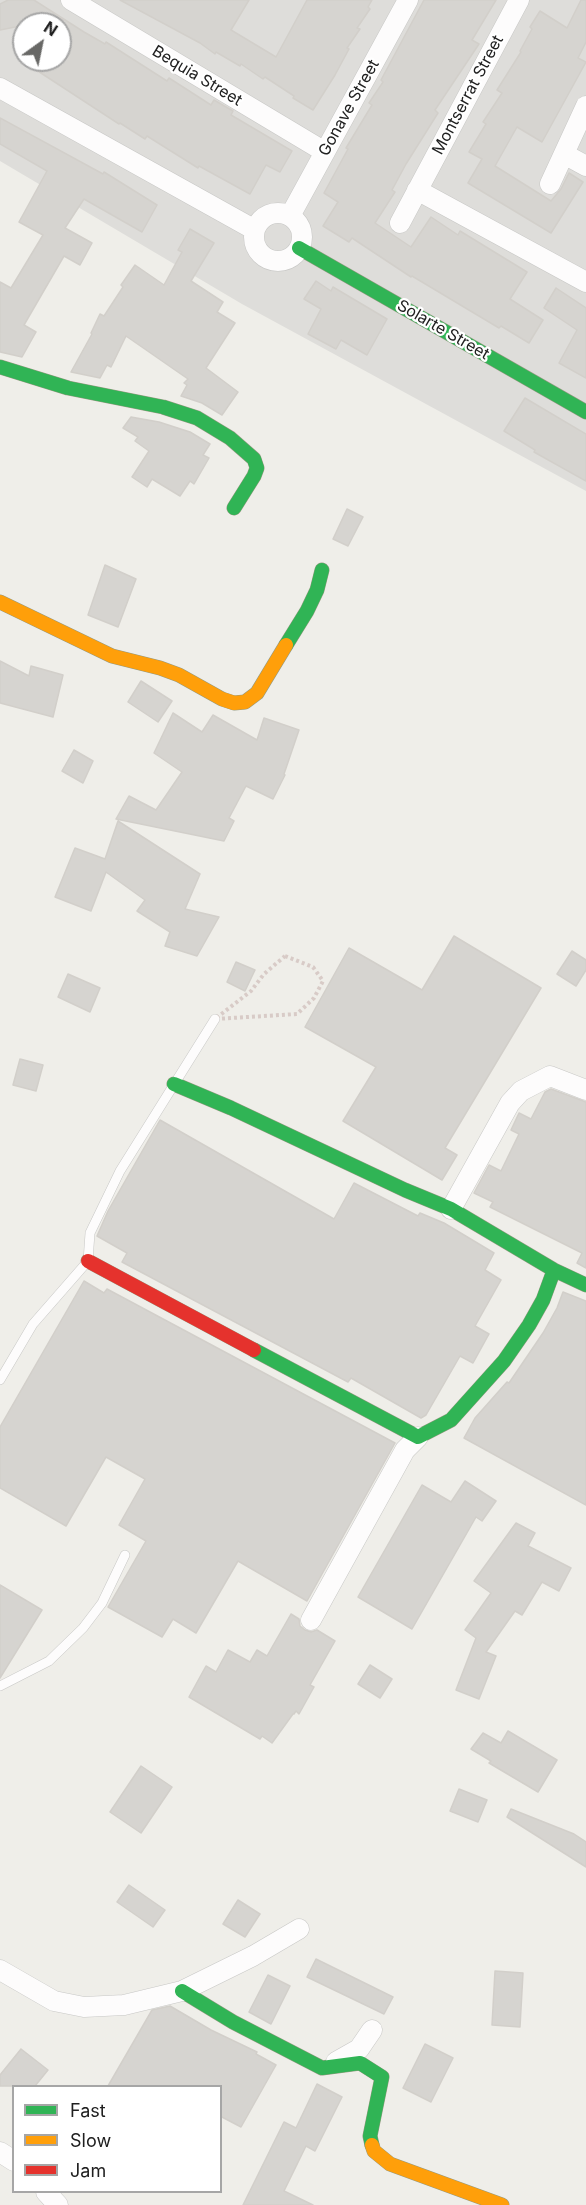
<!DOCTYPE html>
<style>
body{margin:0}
#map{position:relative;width:586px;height:2205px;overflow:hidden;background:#efeee9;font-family:Inter,sans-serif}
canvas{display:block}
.legend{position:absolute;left:12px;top:2085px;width:210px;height:108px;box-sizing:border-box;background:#fff;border:2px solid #a6a6a6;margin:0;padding:8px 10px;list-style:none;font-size:18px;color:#202020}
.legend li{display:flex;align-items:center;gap:12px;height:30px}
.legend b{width:30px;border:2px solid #a6a6a6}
.north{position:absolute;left:12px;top:12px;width:60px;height:60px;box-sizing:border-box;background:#fff;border:2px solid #a6a6a6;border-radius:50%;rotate:33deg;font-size:16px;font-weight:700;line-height:24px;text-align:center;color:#202020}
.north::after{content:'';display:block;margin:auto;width:21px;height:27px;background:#686866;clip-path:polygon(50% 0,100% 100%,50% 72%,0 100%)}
</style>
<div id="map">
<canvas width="586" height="2205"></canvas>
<ul class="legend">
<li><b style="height:8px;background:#30b455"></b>Fast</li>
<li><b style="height:8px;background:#ff9f0a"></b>Slow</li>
<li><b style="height:8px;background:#e5322d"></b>Jam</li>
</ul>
<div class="north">N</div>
</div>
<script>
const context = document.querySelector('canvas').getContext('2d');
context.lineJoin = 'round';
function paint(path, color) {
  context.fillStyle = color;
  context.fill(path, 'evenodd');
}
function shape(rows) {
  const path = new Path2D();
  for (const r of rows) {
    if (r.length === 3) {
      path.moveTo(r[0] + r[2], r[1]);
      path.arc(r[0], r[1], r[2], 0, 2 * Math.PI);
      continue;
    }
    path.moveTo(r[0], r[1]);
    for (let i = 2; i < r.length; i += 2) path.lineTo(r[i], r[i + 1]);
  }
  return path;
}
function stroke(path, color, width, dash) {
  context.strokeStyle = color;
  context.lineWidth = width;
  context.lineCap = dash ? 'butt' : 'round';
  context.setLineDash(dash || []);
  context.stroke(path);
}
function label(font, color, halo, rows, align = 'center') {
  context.font = font + ' Inter,sans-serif';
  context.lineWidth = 4.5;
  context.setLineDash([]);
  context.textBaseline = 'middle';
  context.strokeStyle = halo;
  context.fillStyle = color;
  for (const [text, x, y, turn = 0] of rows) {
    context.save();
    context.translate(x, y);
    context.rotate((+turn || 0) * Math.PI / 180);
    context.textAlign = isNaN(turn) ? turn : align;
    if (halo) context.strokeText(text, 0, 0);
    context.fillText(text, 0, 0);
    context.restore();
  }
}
const residential = shape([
 [0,0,586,0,586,491,242,304,0,161],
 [24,24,60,24,60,60,24,60]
]);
const building = shape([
 [8,0,34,0,84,32,105,44,106,42,167,81,169,78,211,105,214,100,233,111,231,115,292,151,280,172,266,165,250,194,199,166,198,168,147,136,145,139,120,123,119,124,21,60,60,60,60,18,0,30,0,4,8,0],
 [120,0,249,0,231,30,276,57,307,0,372,0,368,7,370,9,357,28,360,29,347,48,349,49,335,75,313,110,293,98,294,96,265,77,263,79,241,64,240,66,216,52,215,54,200,43,120,0],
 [424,0,496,0,472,40,479,44,435,110,438,113,406,164,392,190,395,192,375,223,411,247,431,217,458,235,460,231,527,272,510,299,543,320,529,343,501,326,499,328,412,276,411,277,352,238,349,242,323,226,338,202,324,193,348,149,346,148,372,105,369,103,383,82,381,80,424,0],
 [581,0,586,0,586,42,578,58,586,62,542,142,517,127,495,166,551,201,561,189,569,173,583,182,551,233,468,183,482,159,469,152,486,124,483,122,502,93,497,90,521,52,520,51,532,29,530,27,540,11,567,28,581,0],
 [0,118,103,174,104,172,157,205,142,232,84,199,65,228,92,243,80,265,64,256,24,325,36,332,22,357,0,352,0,282,11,288,43,235,19,222,47,171,0,144,0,118],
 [190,229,214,243,191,281,223,302,217,312,235,323,206,368,238,392,222,415,202,403,181,396,187,385,184,383,188,379,126,336,111,367,107,365,100,378,71,372,92,334,91,333,100,314,104,316,123,287,121,285,135,265,164,285,182,252,178,250,190,229],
 [316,281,331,291,333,287,387,319,367,355,341,340,336,349,308,334,321,309,304,299,316,281],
 [556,288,586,308,586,378,559,363,577,330,544,308,556,288],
 [525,398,586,434,586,481,534,452,535,450,504,431,525,398],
 [131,417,159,422,190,432,210,444,203,455,209,458,194,484,190,481,180,496,152,479,147,487,132,477,149,451,135,441,138,437,123,428,131,417],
 [347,509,363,517,348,546,333,539,347,509],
 [105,565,136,579,118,627,88,615,105,565],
 [0,661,29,676,31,666,63,675,53,717,0,703,0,661],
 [141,681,172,701,158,722,128,702,141,681],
 [173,713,202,732,213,715,257,740,264,718,299,730,284,774,285,775,273,799,246,786,229,818,234,821,224,841,116,819,129,796,156,810,182,772,154,753,173,713],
 [74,750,93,761,83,783,62,771,74,750],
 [118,821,200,874,185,909,219,917,197,956,165,946,170,932,137,911,145,900,106,872,91,911,55,897,75,848,105,859,118,821],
 [454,936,541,988,445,1148,457,1155,442,1180,343,1121,376,1067,305,1027,349,948,422,990,454,936],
 [572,951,586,960,586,970,576,986,557,974,572,951],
 [236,962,255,970,245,991,227,982,236,962],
 [68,974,100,988,90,1012,58,997,68,974],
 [20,1059,43,1065,36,1091,13,1085,20,1059],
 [551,1089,586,1102,586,1268,577,1263,582,1253,490,1207,493,1202,474,1193,489,1165,501,1171,519,1134,511,1130,519,1113,531,1119,545,1092,551,1089],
 [160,1120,334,1219,354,1183,418,1216,420,1213,444,1223,494,1253,485,1270,501,1280,475,1326,489,1334,473,1363,460,1356,426,1415,421,1418,351,1378,348,1382,122,1262,127,1253,97,1236,108,1211,160,1120],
 [84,1281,104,1293,107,1289,395,1443,307,1601,238,1561,196,1633,173,1619,162,1637,108,1607,146,1541,119,1525,145,1479,106,1457,66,1526,0,1488,0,1427,84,1281],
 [563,1292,586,1301,586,1505,464,1438,475,1418,507,1382,509,1383,543,1333,557,1308,563,1292],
 [465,1481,496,1501,482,1521,476,1517,412,1629,358,1597,422,1485,451,1502,465,1481],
 [516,1523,535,1533,528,1546,571,1568,559,1591,542,1582,522,1615,515,1611,486,1652,496,1656,479,1699,456,1690,476,1638,465,1630,491,1593,474,1581,516,1523],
 [0,1585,42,1610,0,1678,0,1585],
 [291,1614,299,1619,300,1626,305,1630,311,1632,317,1630,335,1641,310,1685,314,1687,299,1714,296,1711,294,1714,293,1714,272,1743,262,1736,260,1739,189,1697,206,1666,216,1672,228,1650,250,1662,257,1650,267,1656,291,1614],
 [370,1665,392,1679,380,1698,358,1684,370,1665],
 [508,1731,557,1760,538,1792,489,1763,491,1761,471,1749,483,1733,501,1743,508,1731],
 [141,1766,172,1787,141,1833,110,1812,141,1766],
 [459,1789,487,1800,478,1822,450,1811,459,1789],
 [511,1809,574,1834,586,1842,586,1867,507,1817,511,1809],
 [129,1885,165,1910,153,1927,117,1902,129,1885],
 [238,1900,260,1914,245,1937,223,1924,238,1900],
 [316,1959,393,1997,384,2014,307,1977,316,1959],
 [495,1971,523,1973,520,2027,492,2025,495,1971],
 [268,1975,290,1986,271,2024,249,2012,268,1975],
 [170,2006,211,2030,257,2052,256,2054,276,2065,241,2127,220,2116,220,2086,108,2086,152,2010,170,2006],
 [425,2044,453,2058,431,2102,403,2088,425,2044],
 [21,2049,48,2070,35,2086,0,2086,0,2075,21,2049],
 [317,2084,342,2097,315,2151,306,2146,284,2191,313,2205,243,2205,284,2122,296,2128,317,2084]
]);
const path = shape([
 [285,956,313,967,323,981,314,998,297,1014,215,1019,251,991,264,974,285,956]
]);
const lane = shape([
 [0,1380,33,1324,88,1261,90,1233,120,1171,215,1019],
 [0,1686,49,1661,83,1628,102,1603,125,1555]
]);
const street = shape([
 [71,0,325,152],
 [0,88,255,230],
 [564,154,586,166],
 [550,184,586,106],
 [417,190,586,282],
 [278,237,24],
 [290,216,408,0],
 [400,223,519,0],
 [451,1209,510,1103,521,1091,550,1076,586,1090],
 [311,1620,405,1450,418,1437],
 [0,1970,54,2001,84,2007,124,2005,182,1991,253,1956,299,1929],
 [336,2062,359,2049,372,2030],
 [0,2152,14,2161],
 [46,2192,58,2205]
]);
const fast = shape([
 [299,248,586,412],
 [0,367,68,388,163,407,197,418,230,438,254,459,257,468,254,476,234,508],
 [286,645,307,611,317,590,322,570],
 [174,1084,231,1108,405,1190,451,1209,554,1270,586,1285],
 [254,1350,418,1437,451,1420,504,1361,529,1325,543,1300,554,1270],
 [182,1991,233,2022,322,2068,360,2063,382,2077,370,2136,372,2145]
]);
const slow = shape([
 [0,602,112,656,160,668,179,675,222,699,234,703,245,702,257,693,286,645],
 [372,2145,374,2151,390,2164,502,2205]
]);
const jam = shape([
 [88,1261,254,1350]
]);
const streetNames = [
 ["Bequia Street",197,76,31],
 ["Montserrat Street",468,95,-62],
 ["Gonave Street",349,108,-61],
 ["Solarte Street",443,330,30]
];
paint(residential, '#deddda');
paint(building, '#d6d4d0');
stroke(building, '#d2cfca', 1.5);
stroke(lane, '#c7c7c5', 10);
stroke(street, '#c7c7c5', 21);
stroke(fast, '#959a80', 15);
stroke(slow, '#959a80', 15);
stroke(jam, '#959a80', 15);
stroke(path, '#d8cbc7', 4, [3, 3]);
stroke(lane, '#fdfcfc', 9);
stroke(street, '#fdfcfc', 20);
stroke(fast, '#30b455', 14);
stroke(slow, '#ff9f0a', 14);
stroke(jam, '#e5322d', 14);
label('16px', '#202020', '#fff', streetNames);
</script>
